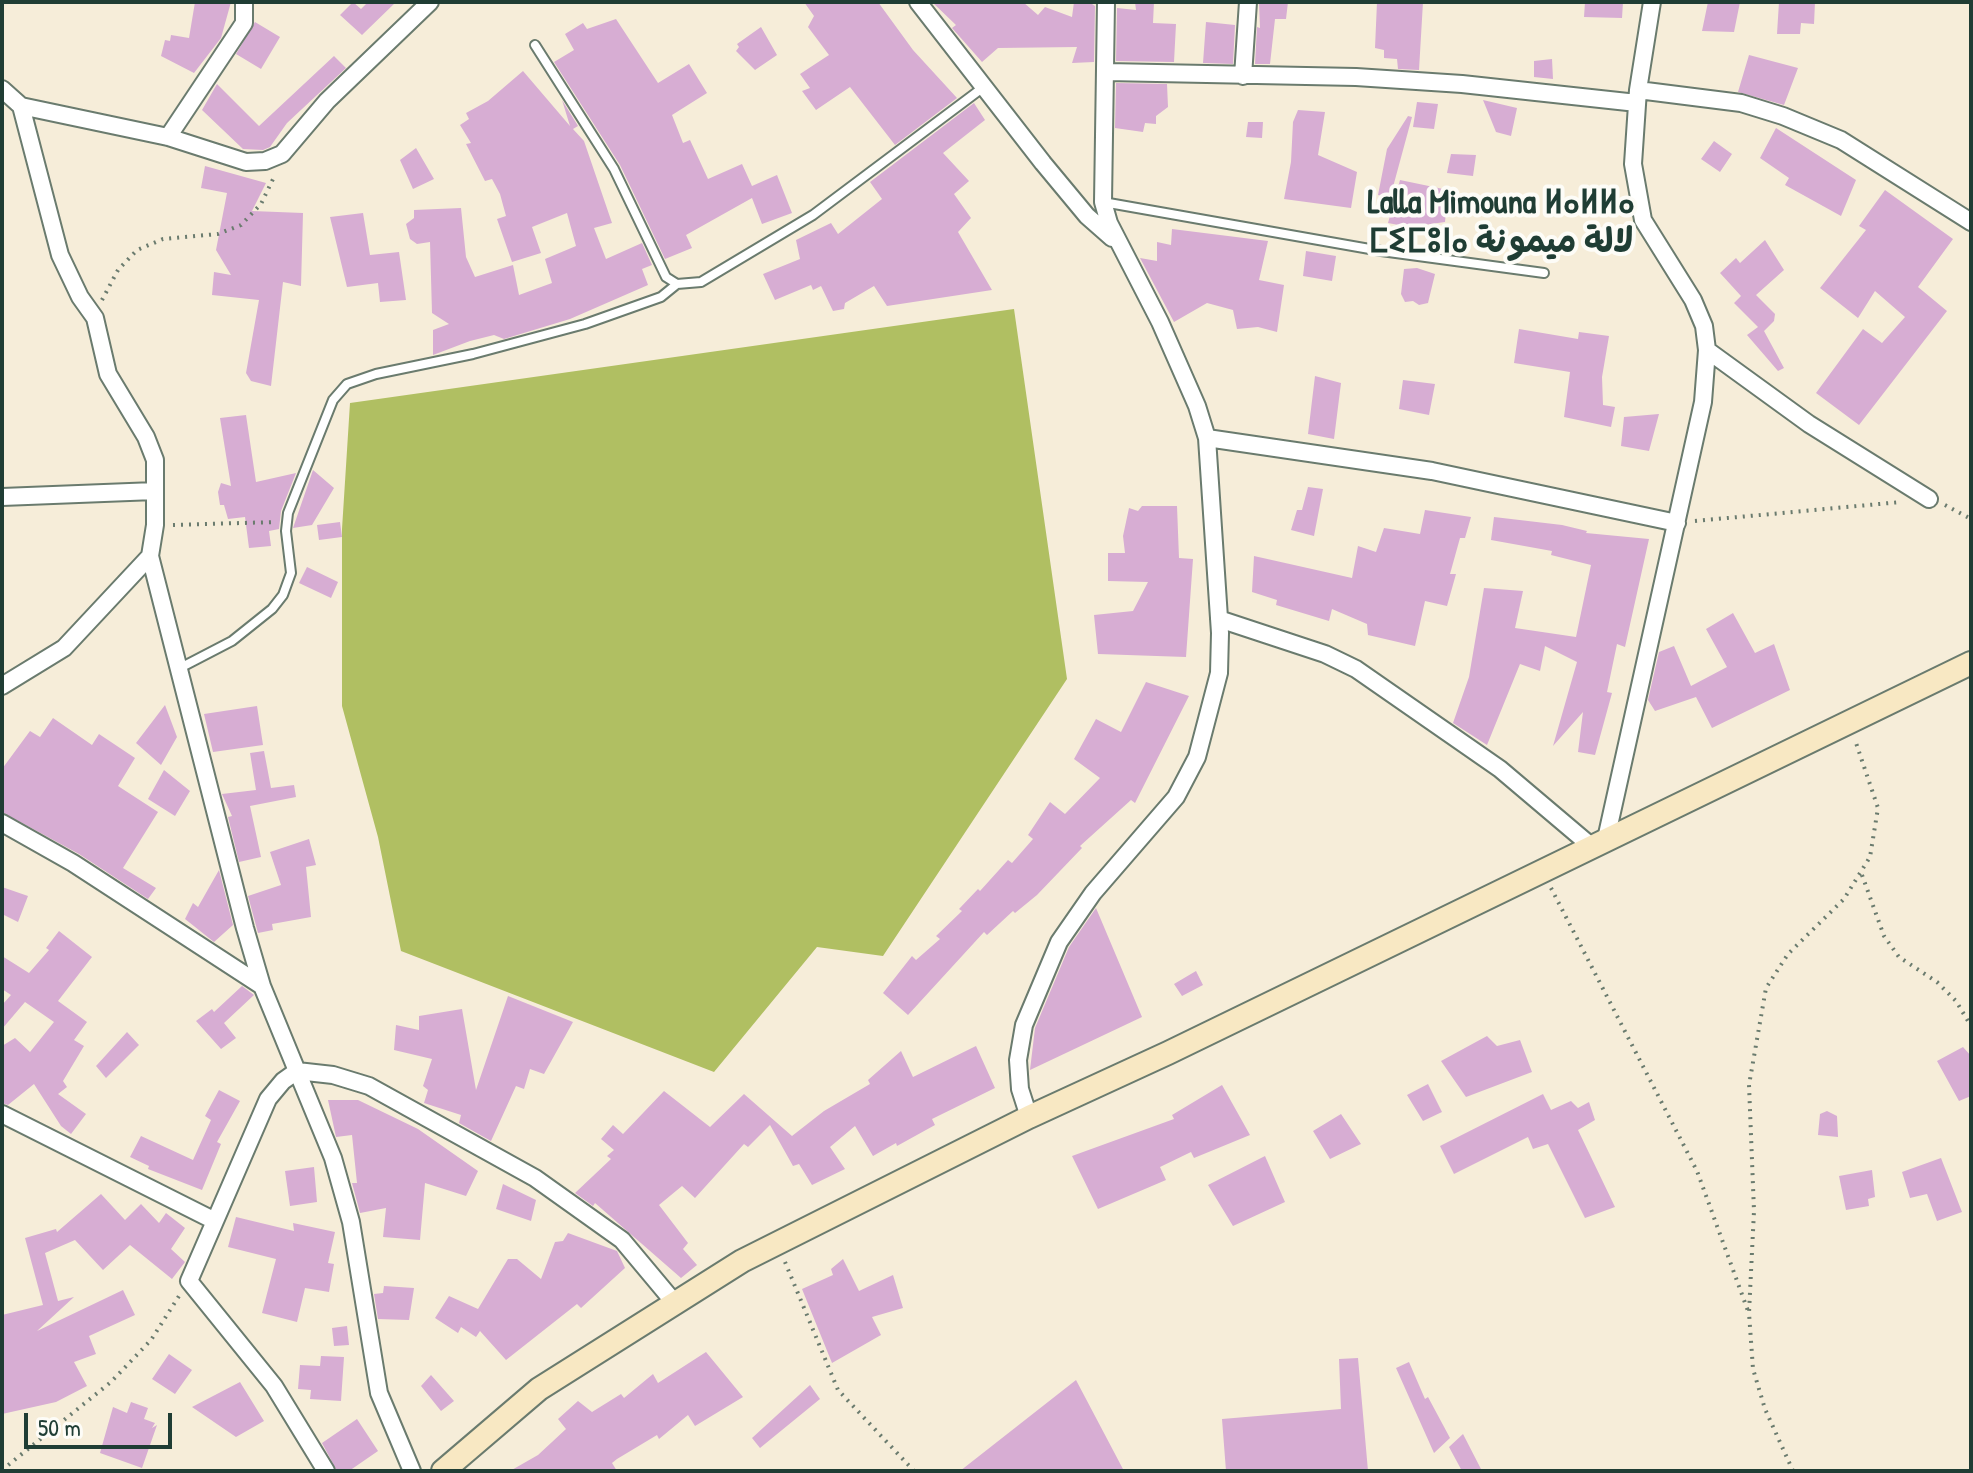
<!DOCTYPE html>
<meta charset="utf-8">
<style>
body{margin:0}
#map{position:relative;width:1973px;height:1473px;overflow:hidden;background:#f6edd9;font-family:"Patrick Hand",sans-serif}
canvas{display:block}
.frame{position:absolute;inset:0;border:4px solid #1f3d34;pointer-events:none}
.scale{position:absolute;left:24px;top:1413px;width:148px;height:36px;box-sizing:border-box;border:4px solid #1f3d34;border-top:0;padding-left:10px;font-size:24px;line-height:28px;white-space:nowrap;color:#1f3d34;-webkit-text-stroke:6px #fdfcf7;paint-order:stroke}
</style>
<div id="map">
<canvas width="1973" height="1473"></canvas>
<div class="frame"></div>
<div class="scale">50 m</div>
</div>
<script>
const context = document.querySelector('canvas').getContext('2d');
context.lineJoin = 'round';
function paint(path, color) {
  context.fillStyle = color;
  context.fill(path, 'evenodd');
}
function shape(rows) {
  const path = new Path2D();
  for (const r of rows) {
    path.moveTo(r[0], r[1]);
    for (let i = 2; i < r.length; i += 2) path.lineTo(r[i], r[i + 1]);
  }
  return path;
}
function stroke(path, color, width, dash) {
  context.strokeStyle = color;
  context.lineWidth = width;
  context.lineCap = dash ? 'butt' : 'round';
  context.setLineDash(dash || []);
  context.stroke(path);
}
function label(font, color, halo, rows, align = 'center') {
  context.font = font + ' "Patrick Hand","Playpen Sans Arabic","Noto Sans Tifinagh",sans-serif';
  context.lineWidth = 8;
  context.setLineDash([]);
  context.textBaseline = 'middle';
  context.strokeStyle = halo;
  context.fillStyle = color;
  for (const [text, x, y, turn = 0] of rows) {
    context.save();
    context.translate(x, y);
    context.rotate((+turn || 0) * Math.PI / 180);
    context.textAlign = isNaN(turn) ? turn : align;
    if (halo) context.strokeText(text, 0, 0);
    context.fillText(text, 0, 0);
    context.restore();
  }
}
const green = shape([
 [1014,309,1067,679,883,956,817,947,714,1072,401,951,378,837,342,706,342,529,350,403]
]);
const building = shape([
 [195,2,231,2,221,38,194,73,161,56,165,40,170,41,171,35,189,38],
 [353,2,361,9,368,2,396,2,362,35,340,15],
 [804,2,878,2,913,50,957,98,895,145,850,87,816,110,802,91,810,88,800,74,829,55,808,27,814,16],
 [932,2,1023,2,1038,15,1045,7,1072,17,1074,2,1089,2,1095,6,1094,62,1072,63,1077,47,998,48,982,62,952,28,956,25],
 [1135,2,1154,2,1153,23,1176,24,1174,62,1116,61,1117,8,1136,10],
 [1259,2,1288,2,1286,19,1275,19,1270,64,1255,64,1257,27,1260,28],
 [1377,2,1423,2,1419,70,1398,69,1397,59,1384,58,1384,50,1375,48],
 [1585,2,1623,2,1622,18,1584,17],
 [1708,2,1740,2,1734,32,1702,31],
 [1779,2,1815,2,1814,24,1801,23,1800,34,1777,34],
 [616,19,658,83,689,64,707,93,672,115,683,143,690,140,708,179,742,164,752,186,777,175,792,213,762,224,752,198,686,235,692,248,665,259,620,165,554,62,574,50,565,34,583,23,587,29],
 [255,22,280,37,261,69,236,54],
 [1206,22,1235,25,1233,64,1203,63],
 [761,27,777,55,755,70,736,51,739,47,737,44],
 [1749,55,1798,68,1784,105,1738,92],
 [334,56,346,68,287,123,270,147,263,150,243,149,202,110,217,84,259,126],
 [1552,59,1553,79,1534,77,1534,61],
 [523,71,570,126,562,100,578,126,573,129,584,141,612,223,594,228,606,259,642,243,652,265,642,269,648,285,570,319,504,339,494,335,470,341,433,355,433,330,449,324,432,313,430,242,417,244,410,239,406,224,414,218,414,210,461,208,466,257,475,277,513,265,519,295,552,283,545,259,576,246,567,213,532,227,541,253,512,262,497,219,506,216,500,194,492,179,485,181,466,144,471,143,460,125,469,119,466,113,488,101],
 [1116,83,1167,84,1168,107,1156,116,1156,124,1145,123,1143,132,1115,128],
 [1483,100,1517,108,1511,136,1496,132],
 [1417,102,1438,104,1434,129,1413,127],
 [974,103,985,120,943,153,969,181,954,194,971,218,958,232,992,290,887,306,874,286,845,303,844,309,833,311,821,286,813,290,811,285,775,300,763,274,800,259,796,240,831,223,838,234,882,199,870,182],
 [1298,110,1325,112,1318,155,1357,172,1351,208,1284,199,1291,162,1293,122],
 [1408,116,1412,117,1390,198,1378,195,1387,149],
 [1248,122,1263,122,1262,138,1246,137],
 [1776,128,1856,180,1841,216,1785,185,1789,178,1760,158],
 [1714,141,1732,154,1720,172,1701,159],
 [416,148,434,179,413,189,400,160],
 [1451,154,1476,155,1473,176,1447,173],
 [205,166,266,183,252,211,303,213,301,286,283,282,271,386,251,381,246,373,259,300,212,295,214,272,231,275,216,250,227,193,201,188],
 [1400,180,1448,190,1445,222,1409,227,1388,223],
 [1885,190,1953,239,1918,287,1947,311,1859,425,1816,393,1863,329,1882,343,1905,317,1875,291,1858,318,1820,288,1866,230,1859,226],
 [363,213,370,255,399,252,406,300,380,302,378,283,347,287,330,217],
 [1172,229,1268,241,1259,280,1284,285,1277,332,1258,327,1237,329,1233,310,1207,303,1174,322,1140,258,1157,261,1157,242,1171,245],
 [1765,240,1784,270,1756,295,1775,314,1774,321,1764,331,1784,368,1778,371,1747,335,1758,327,1734,303,1741,296,1720,273,1736,258,1740,263],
 [1306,251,1336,256,1332,281,1303,276],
 [1417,268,1435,274,1428,303,1419,305,1413,301,1405,302,1401,294,1404,269],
 [1519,329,1578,339,1579,332,1609,336,1602,377,1603,405,1615,407,1611,427,1564,417,1570,372,1514,363],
 [1315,376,1341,383,1334,439,1308,434],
 [1403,380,1435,384,1429,415,1399,409],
 [1659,414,1649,451,1621,446,1624,417],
 [246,415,256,482,296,473,281,511,279,529,269,531,271,546,249,548,245,517,228,519,224,505,220,505,218,492,221,483,231,486,220,418],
 [313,470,334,488,312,525,293,528],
 [1308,487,1323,489,1314,536,1291,530,1297,510,1302,510],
 [1142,506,1177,506,1179,558,1193,559,1186,657,1098,654,1094,615,1133,611,1148,582,1108,581,1108,553,1125,553,1123,536,1129,508,1138,511],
 [1425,510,1471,517,1465,538,1460,538,1450,574,1456,574,1447,606,1425,601,1415,646,1368,635,1367,624,1332,609,1329,621,1276,605,1277,600,1252,592,1254,556,1352,578,1358,546,1376,552,1384,528,1420,534],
 [1494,517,1562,525,1587,531,1586,533,1649,539,1625,647,1617,644,1607,692,1612,693,1595,755,1578,752,1583,712,1553,746,1577,662,1545,646,1540,671,1520,664,1487,745,1453,723,1469,677,1484,588,1523,591,1515,628,1576,637,1591,565,1551,555,1552,551,1491,540],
 [340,522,342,537,319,540,317,525],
 [307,567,338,582,331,598,299,583],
 [1733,613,1755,653,1774,644,1790,690,1712,728,1696,697,1655,711,1648,700,1659,652,1674,646,1691,686,1727,667,1706,629],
 [1146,682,1189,696,1135,803,1131,800,1080,846,1082,848,1037,895,1015,913,1013,911,987,935,984,932,908,1015,883,993,912,956,916,960,940,939,936,936,962,911,959,909,978,889,980,891,1008,860,1012,863,1033,839,1028,835,1050,802,1065,814,1100,778,1074,759,1096,719,1121,732],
 [165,705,177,737,161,765,136,743],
 [257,706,263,745,213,752,204,714],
 [53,718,92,745,99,734,135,758,118,786,158,812,123,868,156,888,148,899,79,854,2,812,2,769,30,731,40,737],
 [264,751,271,788,294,785,296,797,250,806,261,857,239,862,228,817,232,816,222,794,256,790,250,753],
 [164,770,190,791,175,816,148,799],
 [309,839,316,865,306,867,311,917,272,924,273,930,258,933,248,896,281,885,270,852],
 [219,870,233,925,214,942,185,919,193,903,198,907],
 [2,887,28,896,18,922,2,914],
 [1096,908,1142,1017,1030,1070,1035,1028,1069,947],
 [59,931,92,957,58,1001,87,1022,74,1040,84,1046,63,1081,67,1087,58,1094,86,1114,71,1134,61,1126,34,1084,8,1105,2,1103,2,1046,15,1038,30,1052,54,1022,25,1002,2,1029,2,1005,11,995,2,989,2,956,29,973,49,950,46,948],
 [1196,971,1203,985,1182,996,1174,984],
 [242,986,254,995,224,1023,236,1038,221,1049,196,1021,212,1009,214,1012],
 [508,996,573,1022,544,1074,530,1069,524,1089,516,1086,491,1141,459,1123,461,1115,424,1103,428,1090,423,1086,432,1059,394,1050,396,1025,419,1030,419,1016,462,1009,476,1090],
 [127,1032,139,1045,106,1078,96,1066],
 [1487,1036,1497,1046,1520,1040,1532,1072,1466,1097,1441,1061],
 [976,1046,995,1088,932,1119,935,1125,897,1146,896,1143,873,1156,855,1126,830,1147,845,1169,812,1185,799,1164,793,1166,770,1125,748,1147,744,1144,695,1198,682,1186,659,1205,688,1243,683,1249,697,1265,681,1278,595,1203,593,1206,575,1193,611,1159,607,1156,614,1150,601,1139,613,1125,623,1134,664,1091,710,1127,744,1094,792,1136,824,1111,870,1084,868,1080,901,1051,913,1077],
 [1963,1047,1971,1056,1971,1096,1959,1101,1937,1061],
 [1428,1084,1442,1112,1423,1121,1407,1095],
 [1222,1085,1250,1135,1194,1158,1191,1152,1160,1167,1166,1180,1098,1209,1072,1156,1174,1119,1172,1115],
 [219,1090,240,1101,217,1142,221,1144,202,1190,148,1169,149,1166,130,1157,141,1136,193,1160,211,1120,205,1116],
 [1543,1094,1551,1110,1571,1101,1578,1108,1589,1102,1595,1120,1578,1130,1615,1207,1585,1218,1548,1144,1533,1149,1528,1137,1454,1174,1440,1146],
 [328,1100,358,1100,418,1129,478,1171,466,1196,425,1183,420,1240,383,1237,386,1208,360,1213,352,1183,357,1183,352,1135,336,1137],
 [1827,1111,1837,1116,1838,1137,1818,1135,1820,1114],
 [1341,1114,1361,1144,1330,1159,1313,1131],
 [1265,1156,1285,1202,1233,1226,1208,1185],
 [1941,1158,1962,1212,1937,1221,1927,1194,1910,1198,1902,1172],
 [314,1167,317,1202,290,1206,285,1171],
 [1872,1170,1875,1197,1868,1199,1869,1206,1846,1210,1839,1176],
 [503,1184,536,1200,531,1221,496,1209],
 [101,1194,125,1220,141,1204,159,1223,166,1213,185,1228,171,1249,185,1262,172,1279,130,1245,103,1270,75,1240,45,1253,58,1301,74,1297,37,1331,123,1290,135,1315,89,1336,96,1354,74,1362,87,1386,56,1402,2,1414,2,1315,43,1305,25,1238,56,1229,57,1232],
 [236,1217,294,1231,293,1223,335,1232,328,1263,334,1264,329,1292,305,1288,297,1322,262,1313,276,1259,228,1247],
 [568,1233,617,1251,625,1268,581,1308,577,1304,506,1360,480,1331,476,1337,461,1327,458,1333,435,1318,449,1296,478,1309,508,1259,517,1259,541,1279,555,1242,563,1241],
 [843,1259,859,1291,893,1275,903,1308,872,1317,881,1335,832,1363,802,1289,833,1275,831,1269],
 [384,1286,414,1288,409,1320,378,1319,374,1294,383,1293],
 [347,1326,349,1345,334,1346,332,1328],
 [706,1352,743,1397,695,1426,688,1415,659,1439,657,1435,617,1459,612,1463,617,1471,510,1471,538,1455,566,1429,558,1419,578,1401,592,1412,621,1394,624,1398,653,1374,658,1383],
 [169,1354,192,1370,175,1394,152,1379],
 [321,1356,344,1357,341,1401,310,1399,311,1390,298,1389,300,1365,320,1366],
 [1358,1358,1368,1471,1226,1471,1222,1419,1341,1409,1339,1359],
 [1409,1362,1425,1399,1428,1397,1450,1438,1434,1453,1396,1368],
 [431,1375,454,1401,441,1411,421,1386],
 [1076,1380,1124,1471,960,1471],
 [240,1382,264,1421,236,1437,192,1407],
 [810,1385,820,1399,760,1448,752,1438],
 [131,1402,148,1408,144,1419,155,1423,152,1428,157,1425,142,1468,100,1453,113,1407,127,1413],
 [357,1419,378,1451,349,1471,337,1471,322,1443],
 [1463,1434,1482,1471,1462,1471,1449,1447]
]);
const path = shape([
 [102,300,118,270,137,250,163,239,218,234,241,225,261,204,275,175],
 [1945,505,1971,519],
 [1695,521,1901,502],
 [173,525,276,522],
 [1862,875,1884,936,1899,957,1937,982,1956,1001,1971,1026],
 [1551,888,1697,1171,1748,1311],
 [785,1262,838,1390,914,1471],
 [2,1470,111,1382,151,1340,179,1296],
 [1793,1471,1765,1409,1753,1369,1749,1313,1754,1211,1749,1085,1766,988,1788,954,1844,899,1870,857,1878,808,1855,740]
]);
const lane = shape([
 [535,45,614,169,666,277,677,284,701,282,813,215,985,86],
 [1103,202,1381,251,1544,273],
 [180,668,232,641,272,609,283,595,291,573,286,531,288,513,333,400,347,384,376,374,473,354,585,324,661,297,677,284]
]);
const street = shape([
 [918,2,1043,163,1087,216,1112,238],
 [1107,72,1356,77,1462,84,1637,103],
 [1243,76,1248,2],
 [2,89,21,106,168,137,246,162,265,161,282,154,327,101,430,2],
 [1638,90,1652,2],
 [21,106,60,255,80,297,95,318,108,374,146,437,155,460,155,525,150,556],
 [168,137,244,23,244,2],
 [1707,350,1809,424,1929,499],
 [1207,438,1432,471,1677,523],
 [2,497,155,491],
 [1219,619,1325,654,1356,669,1500,769,1591,846],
 [2,686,64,648,150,556,245,928,262,986,297,1071,333,1075,369,1086,535,1178,622,1240,673,1301],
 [2,823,73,863,262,986],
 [1606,839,1703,402,1707,350,1704,326,1693,300,1643,220,1633,164,1638,90,1741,103,1783,116,1841,140,1971,222],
 [2,1114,215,1221],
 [1029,1117,1020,1089,1018,1060,1024,1025,1059,942,1093,893,1176,797,1197,757,1219,673,1220,633,1207,438,1197,406,1160,322,1109,223,1103,202,1106,2],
 [326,1471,274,1386,189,1281,268,1099,283,1081,297,1071,333,1158,351,1222,379,1393,412,1471]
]);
const secondary = shape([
 [443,1471,539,1389,742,1261,1029,1117,1168,1053,1971,663]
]);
const districtNames = [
 ["Lalla Mimouna ⵍⴰⵍⵍⴰ",1501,204],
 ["ⵎⵉⵎⵓⵏⴰ لالة ميمونة",1501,243]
];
paint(green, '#b0bf62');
paint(building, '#d7add3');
stroke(lane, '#6a7b6e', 12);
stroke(street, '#6a7b6e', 20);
stroke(secondary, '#6a7b6e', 26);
stroke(path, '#6a7b6e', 4, [2, 6]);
stroke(lane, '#fff', 8);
stroke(street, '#fff', 16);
stroke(secondary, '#f8e8c3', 22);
label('bold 34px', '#1f3d34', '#fdfcf7', districtNames);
</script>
